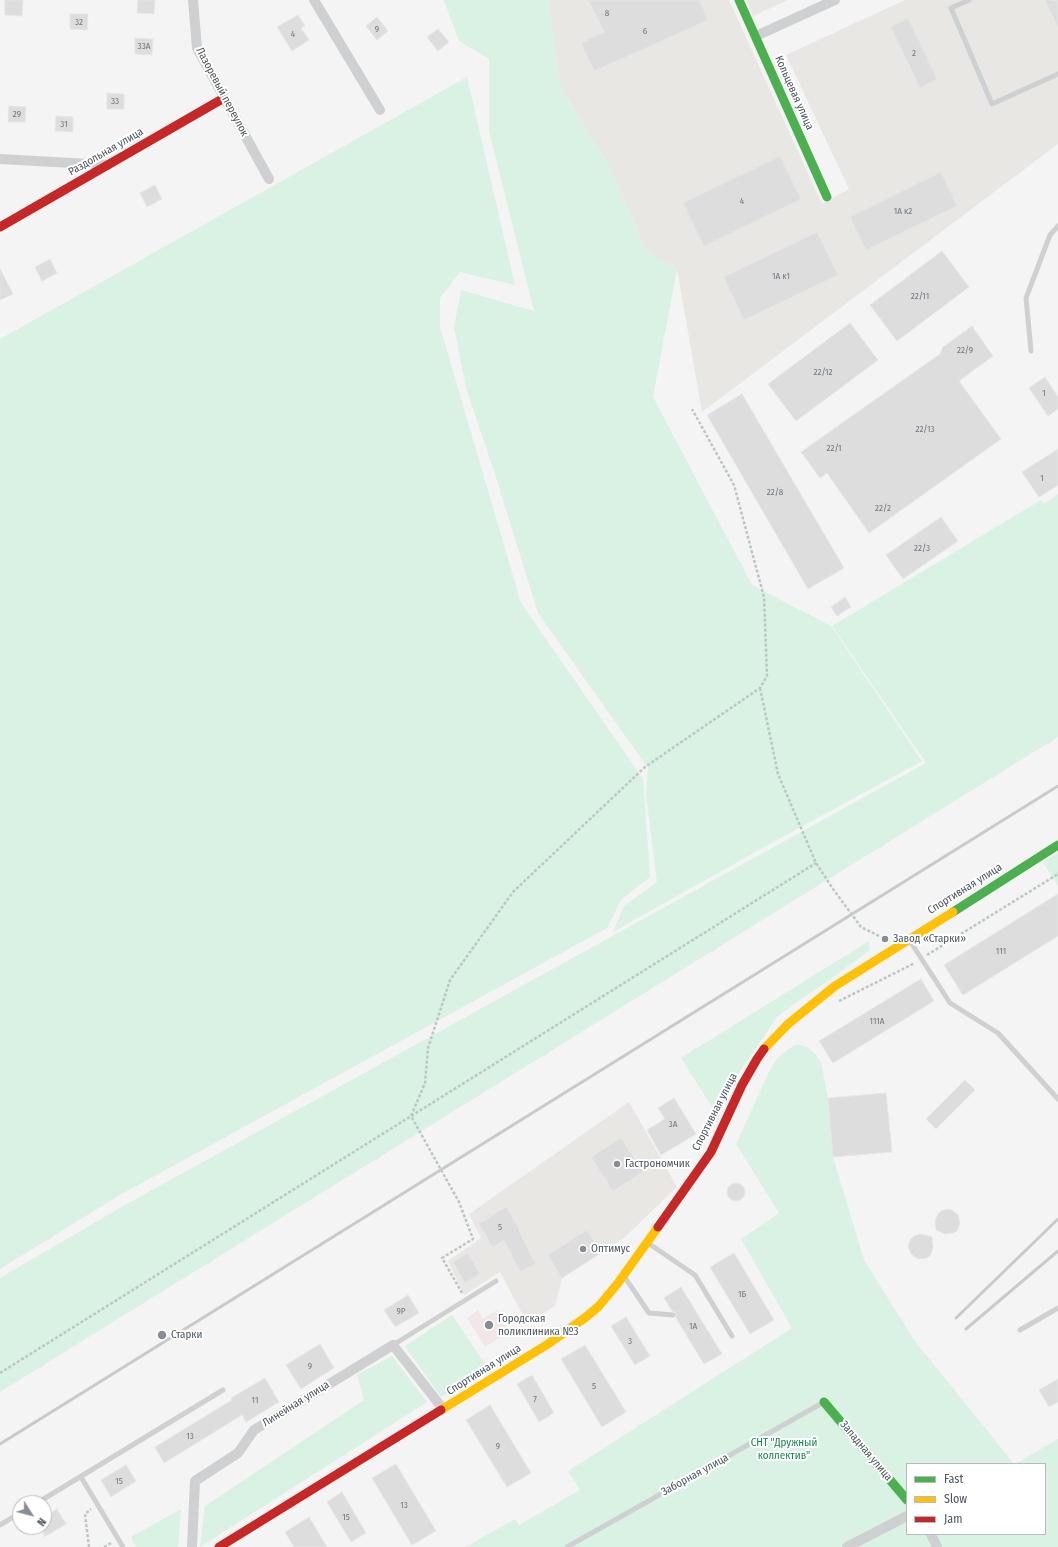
<!DOCTYPE html>
<meta charset="utf-8">
<style>
body{margin:0}
#map{position:relative;width:1058px;height:1547px;overflow:hidden;background:#f4f4f4;font-family:"Fira Sans Condensed",sans-serif}
canvas{display:block}
.legend{position:absolute;left:906px;top:1463px;width:140px;height:72px;box-sizing:border-box;background:#fff;border:1px solid #b7bbc0;margin:0;padding:5px 7px;list-style:none;font-size:12px;color:#4a5661}
.legend li{display:flex;align-items:center;gap:8px;height:20px}
.legend b{width:20px;border:1px solid #b7bbc0}
.north{position:absolute;left:12px;top:1495px;width:40px;height:40px;box-sizing:border-box;background:#fff;border:1px solid #b7bbc0;border-radius:50%;rotate:126deg;font-size:11px;font-weight:700;line-height:16px;text-align:center;color:#4a5661}
.north::after{content:'';display:block;margin:auto;width:14px;height:18px;background:#868d94;clip-path:polygon(50% 0,100% 100%,50% 72%,0 100%)}
</style>
<div id="map">
<canvas width="1058" height="1547"></canvas>
<ul class="legend">
<li><b style="height:5px;background:#4caf50"></b>Fast</li>
<li><b style="height:5px;background:#ffc107"></b>Slow</li>
<li><b style="height:5px;background:#c62828"></b>Jam</li>
</ul>
<div class="north">N</div>
</div>
<script>
const context = document.querySelector('canvas').getContext('2d');
context.lineJoin = 'round';
function paint(path, color) {
  context.fillStyle = color;
  context.fill(path, 'evenodd');
}
function shape(rows) {
  const path = new Path2D();
  for (const r of rows) {
    if (r.length === 3) {
      path.moveTo(r[0] + r[2], r[1]);
      path.arc(r[0], r[1], r[2], 0, 2 * Math.PI);
      continue;
    }
    path.moveTo(r[0], r[1]);
    for (let i = 2; i < r.length; i += 2) path.lineTo(r[i], r[i + 1]);
  }
  return path;
}
function stroke(path, color, width, dash) {
  context.strokeStyle = color;
  context.lineWidth = width;
  context.lineCap = dash ? 'butt' : 'round';
  context.setLineDash(dash || []);
  context.stroke(path);
}
function label(font, color, halo, rows, align = 'center') {
  context.font = font + ' "Fira Sans Condensed",sans-serif';
  context.lineWidth = 4;
  context.setLineDash([]);
  context.textBaseline = 'middle';
  context.strokeStyle = halo;
  context.fillStyle = color;
  for (const [text, x, y, turn = 0] of rows) {
    context.save();
    context.translate(x, y);
    context.rotate((+turn || 0) * Math.PI / 180);
    context.textAlign = isNaN(turn) ? turn : align;
    if (halo) context.strokeText(text, 0, 0);
    context.fillText(text, 0, 0);
    context.restore();
  }
}
const commercial = shape([
 [548,0,729,0,822,204,849,189,786,55,905,0,1058,0,1058,144,702,412,677,269,646,251,611,170,560,86],
 [746,0,788,0,753,16],
 [629,1102,677,1187,624,1238,562,1278,555,1306,527,1323,500,1272,464,1295,448,1261,481,1238,469,1214]
]);
const medical = shape([
 [478,1310,483,1319,497,1310,509,1332,485,1347,467,1318]
]);
const green = shape([
 [444,0,548,0,560,86,611,170,646,251,677,269,653,397,752,585,831,626,922,761,755,852,613,932,624,906,657,882,646,795,648,768,538,613,494,471,466,388,454,327,461,290,534,311,489,131,489,59,459,41],
 [467,77,515,285,460,272,440,298,440,327,521,603,643,779,650,877,621,900,607,928,118,1196,0,1269,0,339],
 [1058,494,1058,737,0,1392,0,1278,125,1205,926,763,832,626,1041,500,1044,504],
 [1058,853,1058,886,1043,862],
 [869,941,870,950,831,979,801,999,777,1017,730,1086,719,1118,681,1058],
 [795,1045,800,1045,807,1047,815,1054,821,1062,828,1098,833,1157,864,1260,914,1340,1014,1464,907,1464,907,1534,1045,1534,1045,1464,1015,1464,1058,1439,1058,1547,465,1547,515,1519,519,1525,580,1490,568,1471,792,1328,741,1239,779,1213,736,1144,769,1072,776,1060,787,1050],
 [452,1315,487,1367,441,1397,405,1346],
 [392,1356,427,1402,200,1547,205,1506,364,1400,357,1375],
 [181,1509,178,1547,136,1547,131,1537]
]);
const building = shape([
 [5,0,23,0,22,16,5,15,5,0],
 [138,0,155,0,154,14,137,13,138,0],
 [588,0,699,0,708,20,594,71,581,43,604,32,588,0],
 [1045,0,1058,0,1058,28,1045,0],
 [70,14,88,14,87,30,70,29,70,14],
 [298,15,305,26,301,28,309,40,292,51,277,27,298,15],
 [377,17,388,31,377,40,366,26,377,17],
 [908,18,937,79,920,88,891,27,908,18],
 [438,29,449,42,438,51,427,37,438,29],
 [135,38,153,39,152,55,135,54,135,38],
 [107,93,124,94,124,109,107,109,107,93],
 [9,106,26,107,25,122,8,122,9,106],
 [56,116,73,117,73,132,55,131,56,116],
 [780,156,801,199,704,246,683,203,780,156],
 [941,172,957,206,866,250,850,217,941,172],
 [155,185,162,199,147,207,140,193,155,185],
 [817,232,838,275,744,320,724,277,817,232],
 [942,251,969,287,897,341,870,305,942,251],
 [50,259,57,273,42,281,35,267,50,259],
 [0,269,13,294,0,300,0,269],
 [850,323,878,360,796,421,768,384,850,323],
 [972,326,993,356,959,381,1001,439,869,533,827,473,820,478,801,452,940,354,943,347,972,326],
 [1045,377,1058,397,1058,409,1048,416,1029,388,1045,377],
 [742,394,844,568,808,589,707,415,742,394],
 [1058,449,1058,485,1039,497,1022,472,1058,449],
 [941,517,958,541,903,579,886,555,941,517],
 [845,597,851,607,837,616,831,607,845,597],
 [1058,894,1058,936,963,995,944,965,1058,894],
 [921,979,934,1001,833,1063,819,1041,921,979],
 [965,1080,975,1090,936,1129,926,1119,965,1080],
 [886,1093,892,1152,833,1157,828,1098,886,1093],
 [674,1098,696,1134,661,1155,647,1130,665,1119,658,1108,674,1098],
 [621,1138,643,1172,613,1191,591,1157,621,1138],
 [736,1192,9],
 [506,1207,520,1230,519,1231,535,1264,520,1272,504,1240,493,1247,479,1224,506,1207],
 [948,1209,952,1210,958,1215,960,1223,957,1231,953,1233,945,1234,936,1230,935,1221,938,1214,941,1211,948,1209],
 [587,1230,601,1253,562,1278,548,1255,587,1230],
 [921,1234,932,1237,933,1248,930,1256,926,1258,918,1259,911,1254,908,1246,911,1239,914,1236,921,1234],
 [468,1253,480,1274,465,1283,453,1262,468,1253],
 [734,1253,774,1320,750,1334,710,1267,734,1253],
 [681,1287,722,1354,704,1364,676,1318,676,1313,672,1311,664,1298,681,1287],
 [408,1295,419,1313,395,1327,384,1310,408,1295],
 [626,1317,650,1356,635,1365,611,1326,626,1317],
 [320,1344,334,1368,301,1389,286,1365,320,1344],
 [585,1345,626,1412,602,1427,561,1359,585,1345],
 [532,1375,554,1413,539,1422,517,1384,532,1375],
 [265,1378,279,1402,246,1422,242,1415,164,1463,155,1447,232,1400,231,1398,265,1378],
 [1058,1379,1058,1402,1049,1407,1039,1390,1058,1379],
 [490,1405,531,1473,507,1487,466,1420,490,1405],
 [396,1464,436,1531,412,1545,372,1478,396,1464],
 [126,1465,136,1481,111,1497,101,1480,126,1465],
 [342,1492,366,1533,351,1542,327,1502,342,1492],
 [57,1509,66,1524,44,1537,44,1517,57,1509],
 [309,1517,327,1547,294,1547,285,1532,309,1517]
]);
const path = shape([
 [760,688,778,774,816,863,833,889,861,927,885,939],
 [927,955,1058,874],
 [839,1001,915,963],
 [462,1293,442,1258,473,1239,459,1202,411,1116,425,1083,428,1048,450,980,513,892,645,767,760,688,767,676,764,597,734,485,692,409],
 [0,1373,816,863],
 [89,1547,85,1514,91,1509],
 [104,1547,111,1543]
]);
const lane = shape([
 [969,0,951,8,992,104,1058,74],
 [1031,351,1026,298,1050,235,1058,226],
 [910,941,950,1003,998,1033,1058,1099],
 [648,1243,695,1275,732,1336],
 [624,1276,649,1313,673,1315],
 [1020,1330,1058,1308],
 [393,1345,496,1281],
 [81,1477,123,1547],
 [37,1503,223,1390],
 [0,1525,20,1513],
 [567,1547,824,1402]
]);
const street = shape([
 [193,0,197,48,269,179],
 [314,0,380,110],
 [756,36,835,0],
 [0,159,108,165],
 [931,1534,937,1547],
 [192,1547,195,1481,238,1453,254,1430,393,1345,443,1409],
 [847,1547,907,1516]
]);
const fast = shape([
 [739,0,827,197],
 [953,912,1058,845],
 [824,1402,907,1500]
]);
const slow = shape([
 [764,1049,788,1024,835,986,953,912],
 [441,1410,548,1344,586,1317,599,1306,618,1283,658,1227]
]);
const jam = shape([
 [0,227,224,98],
 [658,1227,711,1152,742,1085,757,1059,764,1049],
 [219,1547,441,1410]
]);
const rail = shape([
 [956,1318,1058,1219],
 [966,1329,1058,1251],
 [0,1444,1058,786]
]);
const markers = [
 [885,939,4,"#868d94"],
 [617,1164,4,"#868d94"],
 [583,1249,4,"#868d94"],
 [489,1325,5,"#868d94"],
 [162,1335,5,"#868d94"]
];
const numberNames = [
 ["8",607,13],
 ["32",79,22],
 ["9",377,29],
 ["6",645,31],
 ["4",293,34],
 ["33А",144,46],
 ["2",914,53],
 ["33",115,101],
 ["29",17,114],
 ["31",64,124],
 ["4",742,201],
 ["1А к2",903,211],
 ["1А к1",781,276],
 ["22/11",920,296],
 ["22/9",965,350],
 ["22/12",823,372],
 ["1",1044,393],
 ["22/13",925,429],
 ["22/1",834,448],
 ["1",1042,478],
 ["22/8",775,492],
 ["22/2",883,508],
 ["22/3",922,548],
 ["111",1001,951],
 ["111А",877,1021],
 ["3А",673,1124],
 ["5",500,1227],
 ["1Б",742,1294],
 ["9Р",401,1311],
 ["1А",693,1326],
 ["3",630,1341],
 ["9",310,1366],
 ["5",594,1386],
 ["7",535,1399],
 ["11",255,1400],
 ["13",190,1436],
 ["9",498,1446],
 ["15",119,1481],
 ["13",404,1505],
 ["15",346,1517]
];
const streetNames = [
 ["Лазоревый переулок",222,92,62],
 ["Кольцевая улица",794,93,66],
 ["Раздольная улица",106,152,-30],
 ["Спортивная улица",965,889,-32],
 ["Спортивная улица",715,1112,-63],
 ["Спортивная улица",484,1370,-32],
 ["Линейная улица",296,1404,-32],
 ["Западная улица",866,1451,50],
 ["Заборная улица",695,1475,-29]
];
const poiNames = [
 ["Завод «Старки»",893,939],
 ["Гастрономчик",625,1164],
 ["Оптимус",591,1249],
 ["Городская",498,1319],
 ["поликлиника №3",498,1332],
 ["Старки",171,1335]
];
const parkNames = [
 ["СНТ \"Дружный",784,1443],
 ["коллектив\"",784,1456]
];
paint(commercial, '#e8e7e3');
paint(medical, '#f1e7e6');
paint(green, '#d9f2e3');
paint(building, '#ddddde');
stroke(building, '#e5e6e7', 1);
stroke(path, '#bcc7c4', 2.5, [3, 2]);
stroke(lane, '#ced0d2', 5);
stroke(street, '#ced0d2', 10);
stroke(fast, '#4caf50', 9);
stroke(slow, '#ffc107', 9);
stroke(jam, '#c62828', 9);
stroke(rail, '#c9cacc', 3);
for (const [x, y, r, color] of markers) {
  const dot = new Path2D();
  dot.arc(x, y, r, 0, 2 * Math.PI);
  context.fillStyle = color;
  context.fill(dot);
  stroke(dot, '#fff', 1.5);
}
label('9px', '#707881', null, numberNames);
label('11px', '#4a5661', '#fff', streetNames);
label('11px', '#4a5661', '#fff', poiNames, 'left');
label('11px', '#17864f', '#fff', parkNames);
</script>
